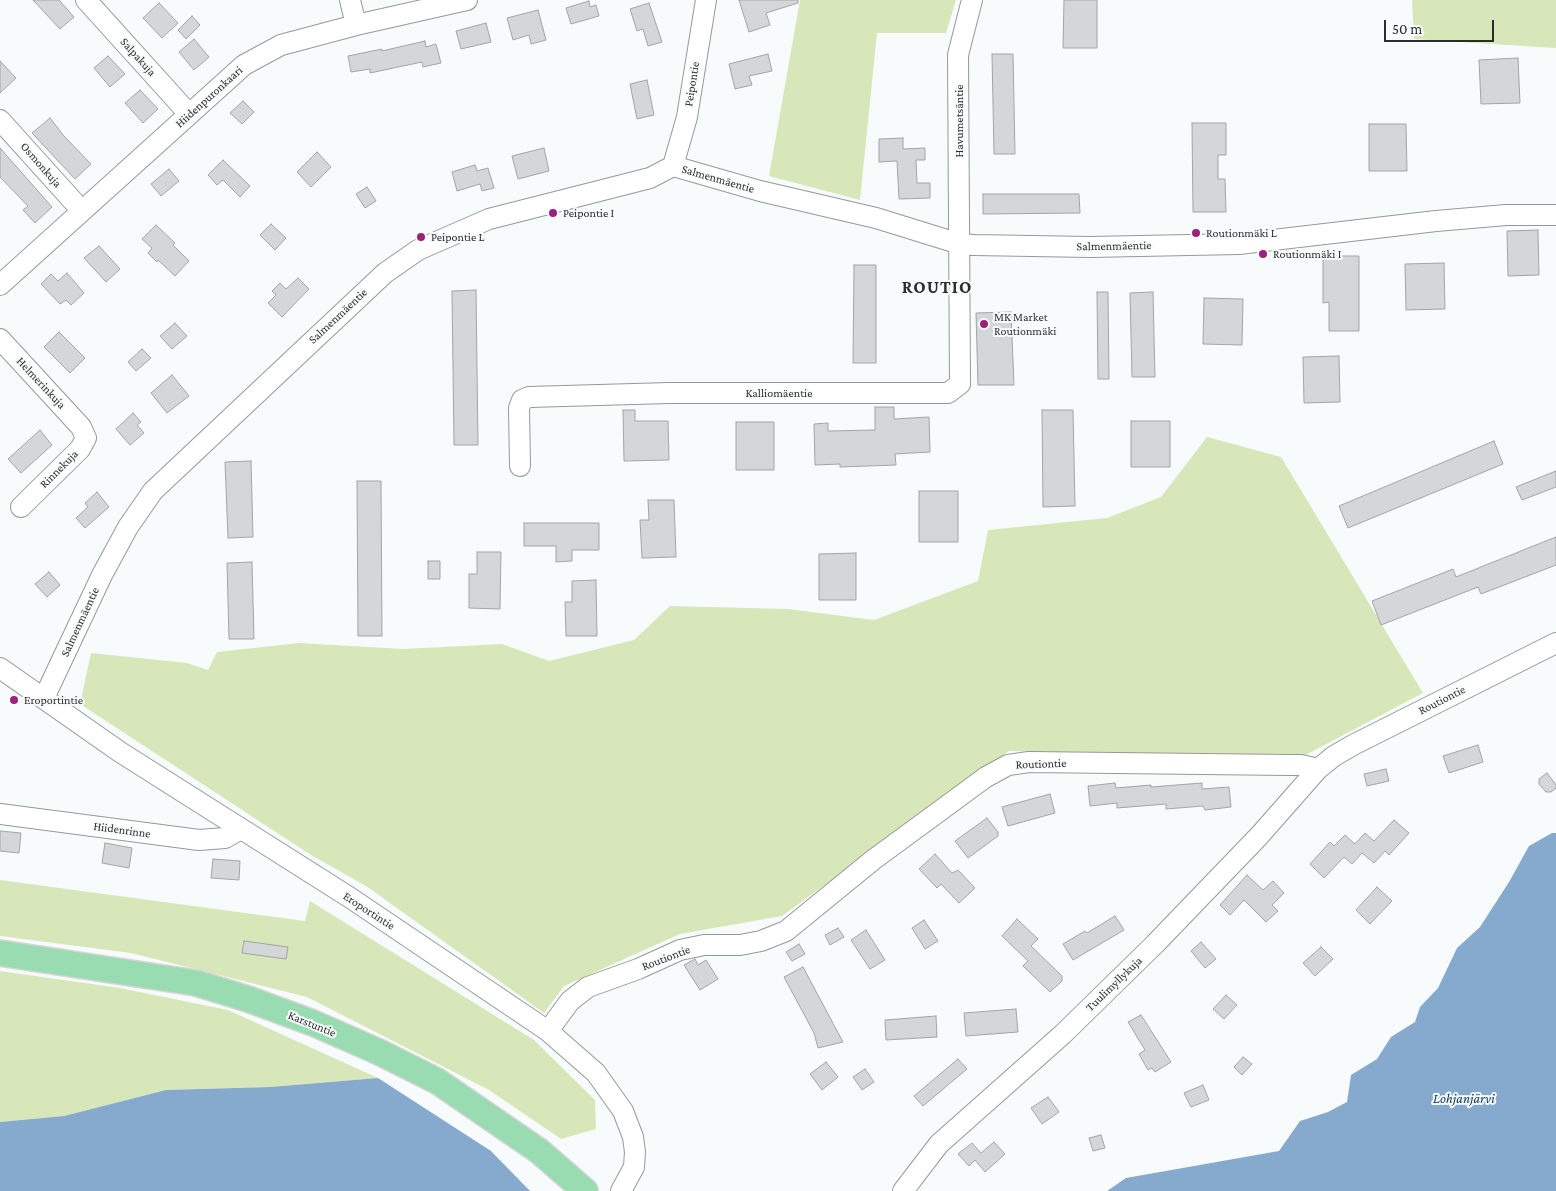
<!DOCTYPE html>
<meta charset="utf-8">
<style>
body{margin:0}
#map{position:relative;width:1556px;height:1191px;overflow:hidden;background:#f7fbfb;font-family:"Crimson Pro",serif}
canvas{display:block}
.scale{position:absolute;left:1384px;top:20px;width:110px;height:22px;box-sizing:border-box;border:2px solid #2c2d2d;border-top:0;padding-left:6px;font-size:15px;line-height:18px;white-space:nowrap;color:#2c2d2d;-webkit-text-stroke:4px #f7fbfb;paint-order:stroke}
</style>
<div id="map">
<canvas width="1556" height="1191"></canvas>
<div class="scale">50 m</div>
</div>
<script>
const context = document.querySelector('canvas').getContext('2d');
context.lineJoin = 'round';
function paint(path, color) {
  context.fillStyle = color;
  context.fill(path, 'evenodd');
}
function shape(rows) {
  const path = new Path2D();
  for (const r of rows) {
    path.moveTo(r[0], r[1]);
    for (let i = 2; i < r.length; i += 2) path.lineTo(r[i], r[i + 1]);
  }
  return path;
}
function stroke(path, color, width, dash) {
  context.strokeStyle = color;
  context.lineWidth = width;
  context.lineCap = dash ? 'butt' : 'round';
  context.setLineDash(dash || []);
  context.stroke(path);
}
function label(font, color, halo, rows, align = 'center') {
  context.font = font + ' "Crimson Pro",serif';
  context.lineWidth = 4;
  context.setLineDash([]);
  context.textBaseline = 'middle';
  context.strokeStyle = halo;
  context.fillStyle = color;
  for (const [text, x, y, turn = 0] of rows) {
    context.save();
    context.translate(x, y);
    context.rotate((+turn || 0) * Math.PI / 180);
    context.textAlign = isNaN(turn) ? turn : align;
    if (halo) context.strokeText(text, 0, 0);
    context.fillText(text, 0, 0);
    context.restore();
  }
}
const green = shape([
 [800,0,956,0,946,33,877,33,860,200,769,176],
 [1412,0,1556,0,1556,48,1414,39],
 [1207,437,1281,457,1423,693,1298,759,1009,751,782,916,680,934,564,986,544,1013,366,886,311,855,80,704,91,653,187,663,208,670,217,652,299,643,403,649,502,644,549,661,634,640,670,606,788,609,874,620,978,581,988,530,1107,518,1161,497],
 [0,880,305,921,310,901,534,1040,595,1100,596,1129,561,1139,489,1090,307,997,131,953,0,936],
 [0,971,120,988,228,1010,378,1078,270,1087,166,1090,64,1116,0,1122]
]);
const water = shape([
 [1552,833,1556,833,1556,1191,1107,1191,1126,1178,1279,1151,1300,1121,1328,1112,1347,1102,1351,1075,1377,1059,1391,1037,1415,1022,1420,1007,1438,988,1457,948,1480,927,1509,882,1529,846],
 [378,1078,491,1151,530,1191,0,1191,0,1122,64,1116,166,1090,270,1087]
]);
const building = shape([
 [33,0,59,0,74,17,60,29,33,0],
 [739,0,798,0,798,3,766,13,770,25,749,32,739,0],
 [1064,0,1097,0,1097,48,1063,48,1064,0],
 [589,1,590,7,596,5,599,16,571,24,566,8,589,1],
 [159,3,178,23,162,38,143,18,159,3],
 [649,3,662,42,648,46,643,29,637,31,630,9,649,3],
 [538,10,546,40,531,44,529,35,513,40,507,18,538,10],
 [192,16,200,25,186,39,178,30,192,16],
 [486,23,491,42,461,49,456,31,486,23],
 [194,39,209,57,194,70,179,52,194,39],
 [425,41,426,47,436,44,441,63,423,67,422,62,370,73,370,69,351,72,348,56,382,49,382,51,425,41],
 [768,54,772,71,749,76,752,85,735,89,729,64,768,54],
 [992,54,1013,54,1015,154,994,154,992,54],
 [108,56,125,74,110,87,94,68,108,56],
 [1518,58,1520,103,1481,104,1479,60,1518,58],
 [0,61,16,78,0,93,0,61],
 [647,80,654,115,637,119,630,84,647,80],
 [140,90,158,109,143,123,125,103,140,90],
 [243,101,254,112,242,124,230,113,243,101],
 [50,118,64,136,91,164,75,179,32,133,50,118],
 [1192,123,1226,123,1226,155,1218,155,1218,179,1225,179,1226,212,1193,212,1192,123],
 [1369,124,1406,124,1407,171,1369,171,1369,124],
 [903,138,903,149,925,148,925,160,916,160,917,183,930,183,930,198,899,199,897,161,879,162,879,139,903,138],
 [0,148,52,207,35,223,23,210,28,206,0,177,0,148],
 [544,148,549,171,518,179,512,156,544,148],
 [317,152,331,167,311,187,297,172,317,152],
 [223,160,250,186,240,197,223,180,217,185,208,175,223,160],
 [475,165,477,171,488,168,494,188,482,191,480,184,457,191,452,172,475,165],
 [169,169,179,181,161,196,151,184,169,169],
 [367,187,376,201,365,208,356,194,367,187],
 [983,194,1079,194,1080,213,983,214,983,194],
 [271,224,286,238,275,250,260,235,271,224],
 [156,225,175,243,173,245,189,261,175,276,158,260,157,262,148,253,152,248,142,239,156,225],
 [1538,230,1539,275,1508,276,1507,231,1538,230],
 [99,246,120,269,106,282,84,258,99,246],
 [1323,256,1359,256,1359,331,1329,331,1329,302,1323,303,1323,256],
 [1444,263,1445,309,1406,310,1405,264,1444,263],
 [854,265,876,265,876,363,853,363,854,265],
 [67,273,84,293,71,305,66,300,60,304,41,284,51,274,58,281,67,273],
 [298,278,309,289,282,317,268,303,276,295,272,291,280,283,286,289,298,278],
 [476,290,478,445,454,445,452,291,476,290],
 [1097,292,1108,292,1109,379,1098,379,1097,292],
 [1153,292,1155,377,1132,377,1130,293,1153,292],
 [1204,298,1243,299,1242,345,1203,344,1204,298],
 [1011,312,1014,385,978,385,976,313,1011,312],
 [175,323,187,336,172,349,160,336,175,323],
 [59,332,85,358,70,373,44,347,59,332],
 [142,349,151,358,136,371,128,362,142,349],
 [1339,356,1340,402,1304,403,1303,357,1339,356],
 [172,375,189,396,167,413,151,393,172,375],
 [875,407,894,407,894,419,929,417,930,452,895,454,896,465,840,467,840,464,815,465,814,424,828,423,828,431,875,430,875,407],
 [623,410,635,410,635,421,668,421,669,460,624,461,623,410],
 [1042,410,1073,410,1075,506,1043,507,1042,410],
 [133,413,141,422,137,425,144,433,130,445,116,429,133,413],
 [1131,421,1170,421,1170,467,1131,467,1131,421],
 [736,422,774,422,774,470,736,470,736,422],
 [40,430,52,445,21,473,8,459,40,430],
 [1494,441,1503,464,1348,528,1339,506,1494,441],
 [251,461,253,537,228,538,225,462,251,461],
 [1556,471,1556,487,1522,500,1516,487,1556,471],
 [357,481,381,481,382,636,358,636,357,481],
 [919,491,958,491,958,542,919,542,919,491],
 [97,492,109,507,85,528,76,518,88,507,85,503,97,492],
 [648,500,674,500,676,557,642,558,640,520,649,520,648,500],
 [524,523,599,523,599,550,572,550,572,561,556,562,556,546,524,546,524,523],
 [1556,537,1556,565,1481,594,1478,587,1381,625,1372,601,1453,569,1456,577,1556,537],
 [477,552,501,552,500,609,469,608,469,574,477,574,477,552],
 [856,553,856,600,819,600,819,554,856,553],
 [428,561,440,561,440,579,428,579,428,561],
 [252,562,254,639,229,639,227,563,252,562],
 [49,572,60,585,47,597,35,584,49,572],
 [596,580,597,636,566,636,565,602,572,602,572,581,596,580],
 [1478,745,1483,762,1449,773,1443,756,1478,745],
 [1386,769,1389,781,1367,786,1364,774,1386,769],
 [1547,773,1556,785,1556,788,1551,792,1546,792,1539,784,1539,779,1547,773],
 [1115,783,1116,788,1151,785,1151,787,1202,783,1202,789,1229,787,1231,807,1205,810,1203,806,1166,809,1166,804,1117,808,1117,803,1090,806,1088,786,1115,783],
 [1050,794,1055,813,1008,826,1002,807,1050,794],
 [987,818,998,832,998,836,968,858,955,841,987,818],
 [1394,820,1409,833,1389,855,1385,851,1374,863,1362,853,1352,864,1344,857,1324,878,1310,864,1330,842,1334,846,1345,835,1355,844,1365,833,1374,841,1394,820],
 [0,831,21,833,19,853,0,851,0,831],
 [105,843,132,848,129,868,102,863,105,843],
 [935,854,952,873,958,870,975,888,959,903,941,884,937,888,919,869,935,854],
 [213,859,240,861,239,880,211,878,213,859],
 [1247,875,1263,890,1273,881,1284,893,1272,905,1278,911,1266,922,1244,900,1230,915,1220,905,1247,875],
 [1377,887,1392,901,1370,924,1356,910,1377,887],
 [1115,916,1124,930,1073,960,1063,944,1085,931,1087,933,1115,916],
 [1017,919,1038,939,1031,946,1062,976,1062,981,1050,992,1023,966,1028,961,1002,936,1017,919],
 [924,920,938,941,925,949,912,928,924,920],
 [838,928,844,937,830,945,825,935,838,928],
 [866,930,885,960,870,969,851,940,866,930],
 [244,941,288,947,286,959,242,953,244,941],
 [1201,942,1216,959,1205,968,1191,951,1201,942],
 [799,944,805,954,792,961,786,952,799,944],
 [1321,947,1333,959,1315,976,1303,963,1321,947],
 [695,959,698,965,706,960,718,979,700,990,684,965,695,959],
 [803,967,843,1042,818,1048,814,1033,784,977,803,967],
 [1226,995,1237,1005,1224,1019,1213,1009,1226,995],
 [1016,1009,1018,1032,966,1036,964,1013,1016,1009],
 [1141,1015,1171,1062,1155,1072,1152,1068,1148,1070,1139,1054,1145,1050,1128,1022,1141,1015],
 [936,1016,937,1037,886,1040,885,1020,936,1016],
 [1243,1057,1252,1064,1242,1075,1234,1067,1243,1057],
 [958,1059,967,1069,923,1106,914,1096,958,1059],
 [826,1062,838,1077,822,1090,810,1074,826,1062],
 [865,1069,874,1082,862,1090,853,1077,865,1069],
 [1203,1085,1209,1100,1191,1107,1184,1093,1203,1085],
 [1048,1097,1059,1112,1042,1124,1031,1108,1048,1097],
 [1101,1135,1105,1148,1093,1151,1089,1138,1101,1135],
 [994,1142,1005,1154,985,1172,975,1160,969,1166,958,1154,972,1143,981,1153,994,1142]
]);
const minor = shape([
 [86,0,189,114],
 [350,0,356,25],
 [0,120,82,211],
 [673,166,687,117,706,0],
 [0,285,244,65,281,45,356,25,467,0],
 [0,339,81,427,86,438,80,449,21,507],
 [520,466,519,408,522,400,529,397,669,393,948,393,960,384,958,55,972,0],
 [0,668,120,752,349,897,548,1031,596,1073,623,1111,633,1137,635,1152,634,1167,621,1191],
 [44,698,102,575,128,527,153,491,385,273,418,250,489,219,650,178,673,166,760,191,876,218,960,244,974,245,1090,247,1239,244,1436,221,1506,215,1556,215],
 [0,814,199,840,225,838,241,829],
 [548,1031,570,1001,588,987,638,969,680,950,704,945,740,945,761,941,786,931,873,860,986,777,1008,765,1029,762,1289,765,1301,765,1318,769],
 [903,1191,939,1144,1063,1034,1155,944,1259,836,1318,769,1334,756,1353,745,1556,643]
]);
const major = shape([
 [0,953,196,983,248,999,313,1023,379,1052,437,1081,539,1151,585,1191]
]);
const markers = [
 [553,213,5,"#9b2179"],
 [1196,233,5,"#9b2179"],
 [421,237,5,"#9b2179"],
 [1263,254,5,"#9b2179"],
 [984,324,5,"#9b2179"],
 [14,700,5,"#9b2179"]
];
const streetNames = [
 ["Salpakuja",138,57,48],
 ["Peipontie",692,84,-81],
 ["Hiidenpuronkaari",209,97,-42],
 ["Havumetsäntie",959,121,-90],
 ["Osmonkuja",41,165,49],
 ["Salmenmäentie",718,179,16],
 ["Salmenmäentie",1114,246,-1],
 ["Salmenmäentie",338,316,-43],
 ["Helmerinkuja",41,383,47],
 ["Kalliomäentie",779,393],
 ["Rinnekuja",59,469,-45],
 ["Salmenmäentie",80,622,-65],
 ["Routiontie",1442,700,-27],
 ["Routiontie",1041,764,-2],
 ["Hiidenrinne",122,830,8],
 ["Eroportintie",369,911,33],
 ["Routiontie",666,958,-21],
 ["Tuulimyllykuja",1114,984,-44],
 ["Karstuntie",312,1024,22]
];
const poiNames = [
 ["Peipontie I",563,213],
 ["Routionmäki L",1206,233],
 ["Peipontie L",431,237],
 ["Routionmäki I",1273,254],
 ["MK Market",994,317],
 ["Routionmäki",994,331],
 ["Eroportintie",24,700]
];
const waterNames = [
 ["Lohjanjärvi",1464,1099]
];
const districtNames = [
 ["ROUTIO",937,287]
];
paint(green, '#d8e7b9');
paint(water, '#85aacd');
paint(building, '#d3d7d8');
stroke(building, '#a1a5a6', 1);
stroke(minor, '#959998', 22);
stroke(major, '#d5d5d5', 28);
stroke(minor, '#fff', 20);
stroke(major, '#9adcb2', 25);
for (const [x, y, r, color] of markers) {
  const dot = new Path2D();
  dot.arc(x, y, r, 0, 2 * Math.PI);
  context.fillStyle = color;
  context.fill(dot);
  stroke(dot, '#f7fbfb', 2);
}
label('12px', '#2c2d2d', '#f7fbfb', streetNames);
label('12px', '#2c2d2d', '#f7fbfb', poiNames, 'left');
label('italic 14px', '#083456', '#f7fbfb', waterNames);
context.letterSpacing = '1px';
label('bold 18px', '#2c2d2d', '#f7fbfb', districtNames);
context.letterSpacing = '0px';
</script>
